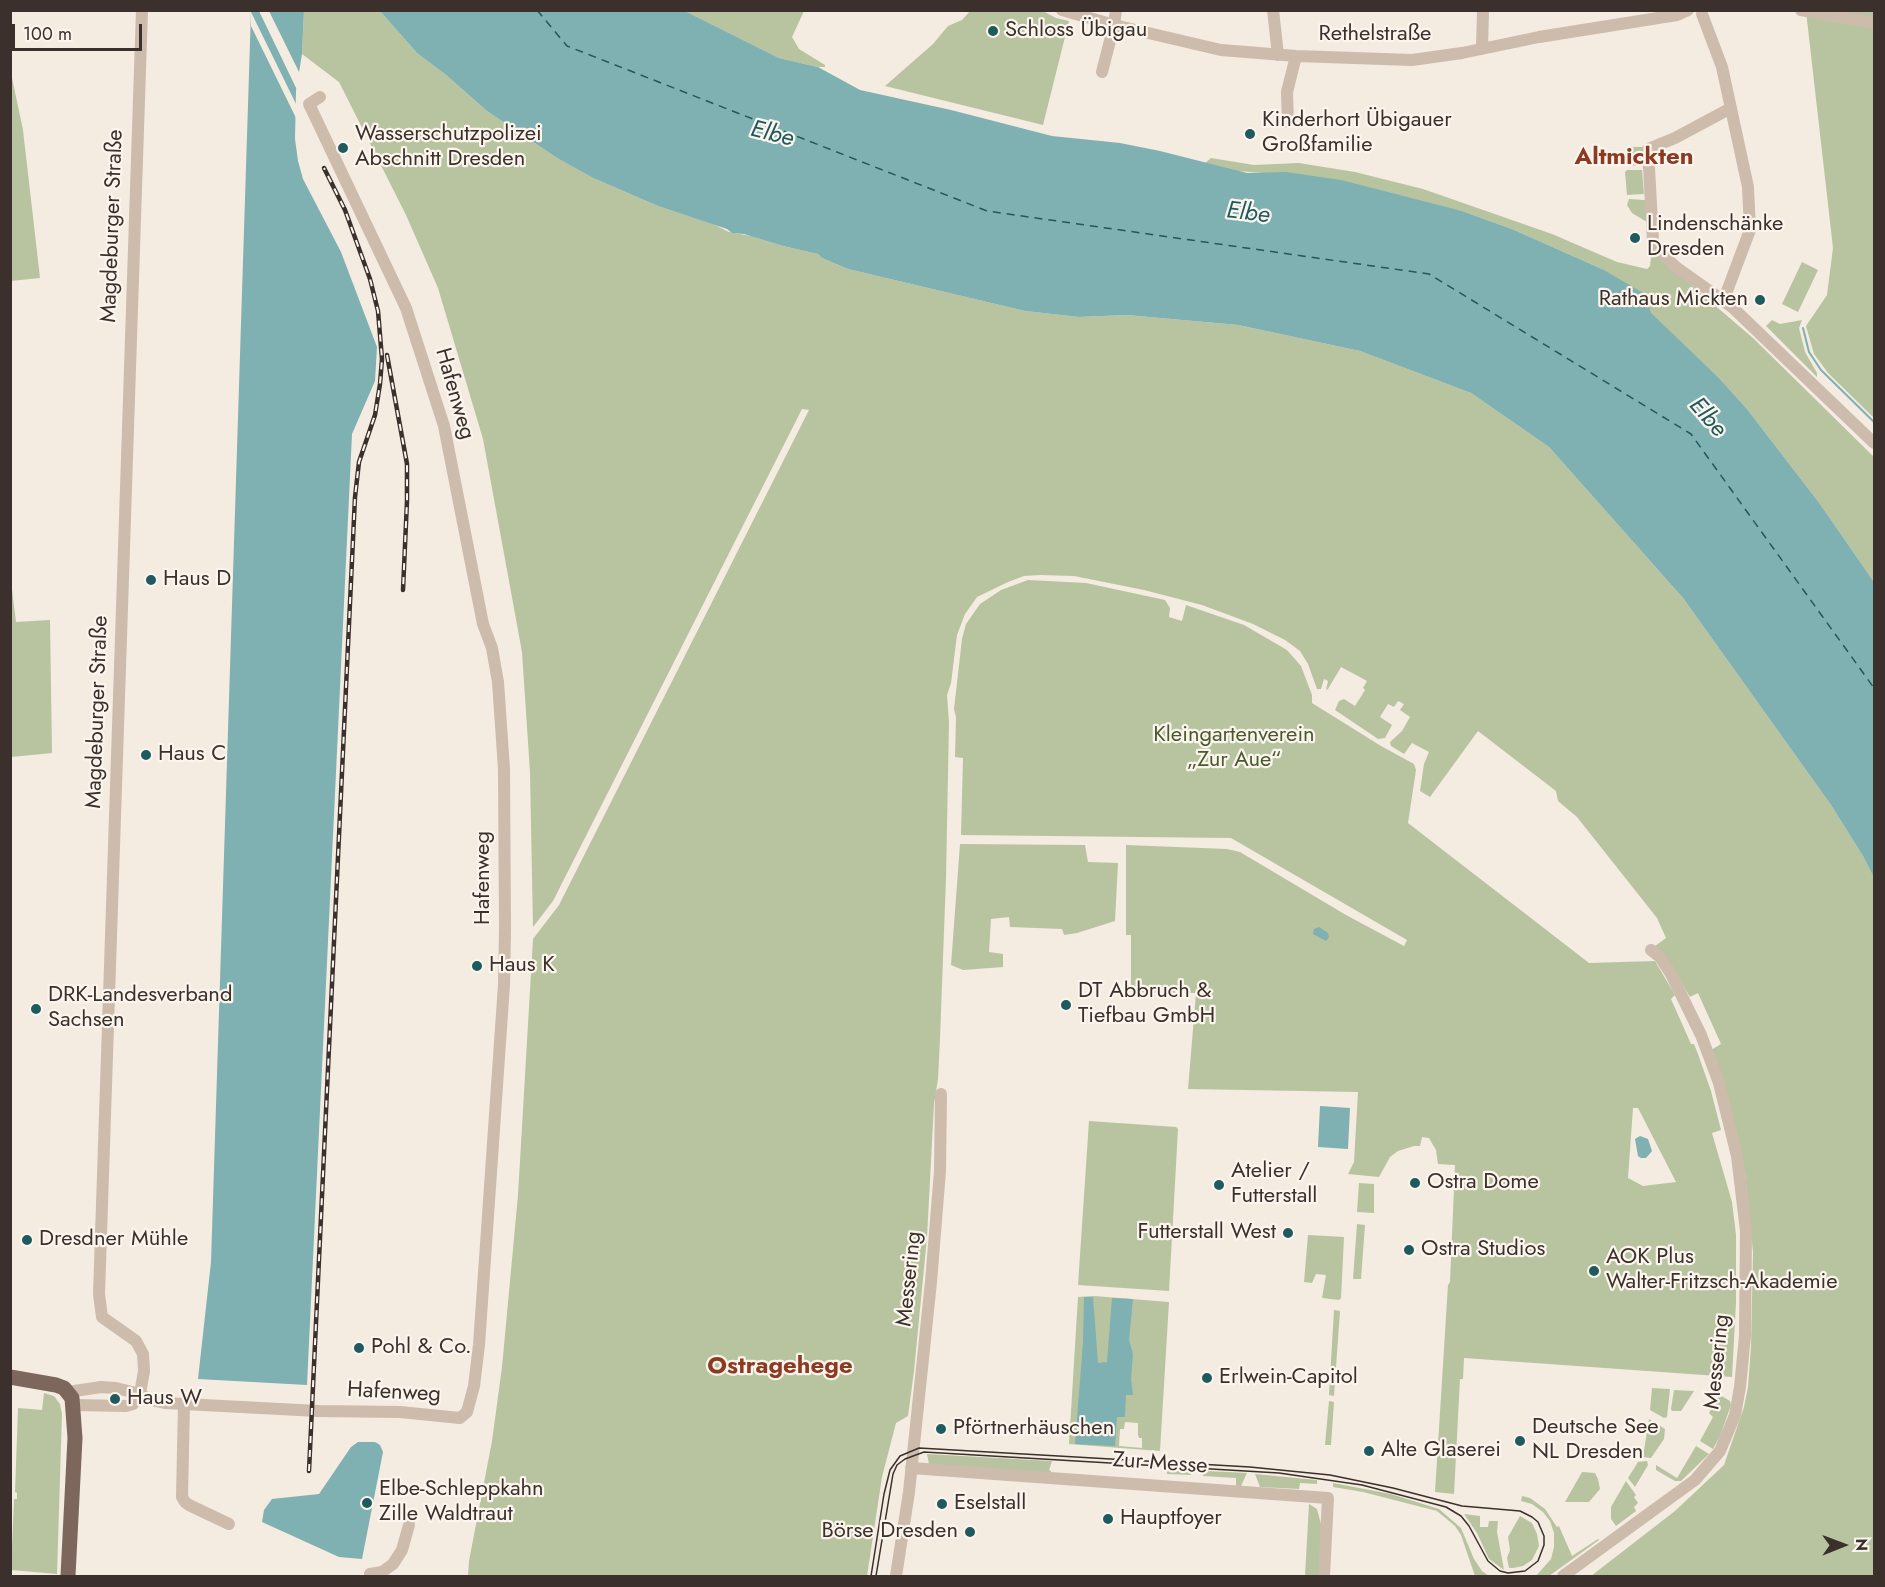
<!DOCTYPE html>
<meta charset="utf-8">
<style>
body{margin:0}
#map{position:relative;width:1885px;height:1587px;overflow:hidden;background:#f4ebe1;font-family:Jost,sans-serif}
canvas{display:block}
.frame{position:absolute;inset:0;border:12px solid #3b302b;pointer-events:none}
.north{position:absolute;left:1813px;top:1515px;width:60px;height:60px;-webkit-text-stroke:4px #fbf5ee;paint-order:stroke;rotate:89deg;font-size:16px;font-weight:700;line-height:24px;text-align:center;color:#3b302b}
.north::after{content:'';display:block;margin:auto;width:21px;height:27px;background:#3b302b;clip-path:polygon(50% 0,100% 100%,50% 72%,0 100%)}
.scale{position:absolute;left:12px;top:24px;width:130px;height:27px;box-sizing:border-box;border:3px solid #3b302b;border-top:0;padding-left:8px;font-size:18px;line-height:21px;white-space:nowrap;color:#3b302b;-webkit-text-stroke:4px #fbf5ee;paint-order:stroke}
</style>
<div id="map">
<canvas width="1885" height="1587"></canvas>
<div class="frame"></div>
<div class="north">N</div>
<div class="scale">100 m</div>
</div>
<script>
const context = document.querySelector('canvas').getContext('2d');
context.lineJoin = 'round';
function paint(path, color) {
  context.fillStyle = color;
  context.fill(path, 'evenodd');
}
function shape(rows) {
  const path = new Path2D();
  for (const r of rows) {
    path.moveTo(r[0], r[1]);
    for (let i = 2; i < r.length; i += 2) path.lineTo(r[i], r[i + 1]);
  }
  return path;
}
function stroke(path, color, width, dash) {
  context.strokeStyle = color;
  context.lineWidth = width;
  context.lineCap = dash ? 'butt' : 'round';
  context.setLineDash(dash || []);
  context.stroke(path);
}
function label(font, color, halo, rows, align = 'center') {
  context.font = font + ' Jost,sans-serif';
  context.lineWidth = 4.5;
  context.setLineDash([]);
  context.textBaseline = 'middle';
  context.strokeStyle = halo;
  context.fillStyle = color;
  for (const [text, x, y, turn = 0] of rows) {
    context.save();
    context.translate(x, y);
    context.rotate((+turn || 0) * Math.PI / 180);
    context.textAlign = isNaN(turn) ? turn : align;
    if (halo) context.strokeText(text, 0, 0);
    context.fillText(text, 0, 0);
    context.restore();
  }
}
const green = shape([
 [304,11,380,11,417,53,446,75,487,111,557,158,593,178,658,206,713,224,729,232,751,236,783,246,818,254,822,258,848,269,1025,311,1079,317,1127,315,1238,325,1360,351,1471,393,1549,447,1683,598,1831,805,1863,856,1874,878,1874,1576,1591,1576,1675,1511,1724,1465,1744,1407,1748,1387,1751,1347,1753,1252,1745,1173,1732,1114,1711,1050,1721,1044,1698,993,1690,997,1672,967,1655,946,1666,938,1657,918,1577,817,1558,801,1556,791,1478,731,1430,797,1420,791,1424,764,1429,752,1412,743,1404,754,1391,746,1390,742,1402,731,1410,717,1400,710,1404,704,1398,701,1394,707,1388,704,1380,717,1392,725,1385,738,1378,739,1335,710,1339,701,1344,699,1355,706,1365,690,1363,688,1367,681,1358,676,1341,667,1328,689,1326,690,1328,681,1324,679,1321,689,1317,689,1308,664,1300,651,1285,640,1253,624,1202,605,1144,590,1074,576,1041,575,1024,576,1008,582,977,597,965,614,957,635,951,683,947,695,949,722,946,878,940,1038,938,1079,934,1104,927,1237,914,1371,908,1416,896,1423,882,1477,867,1576,468,1576,469,1561,492,1441,502,1367,518,1195,533,939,559,905,809,410,802,409,553,901,533,927,530,772,522,652,483,439,438,288,406,215,339,82,302,54],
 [685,11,804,11,792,37,799,49,825,65,825,67,818,67,779,58],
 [970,11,1043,11,1056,18,1069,21,1043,125,885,86,933,44,948,26,962,20],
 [1806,11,1874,11,1874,418,1828,373,1814,354,1806,326,1827,295,1833,248],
 [11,73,23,130,40,278,11,281],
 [1631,147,1642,147,1642,166,1626,165,1626,152],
 [1211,158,1254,165,1299,163,1355,172,1423,189,1552,234,1617,262,1647,269,1650,266,1652,248,1664,262,1753,338,1874,457,1874,582,1820,504,1747,409,1719,378,1602,269,1512,229,1462,211,1264,173,1236,171,1205,163],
 [1627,170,1642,170,1644,194,1627,195,1625,172],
 [1629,199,1645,200,1647,222,1632,213,1627,205],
 [1802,262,1818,270,1798,312,1782,304],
 [1772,320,1780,324,1802,320,1799,328,1805,352,1817,373,1817,377,1766,326],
 [1028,580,1086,583,1165,600,1170,608,1169,617,1182,621,1186,605,1244,625,1287,650,1301,666,1312,695,1312,703,1381,746,1414,764,1416,770,1408,823,1589,963,1655,961,1675,995,1671,999,1691,1044,1694,1044,1698,1054,1711,1091,1721,1130,1712,1133,1732,1202,1736,1235,1736,1303,1732,1377,1464,1358,1463,1379,1460,1379,1454,1494,1435,1492,1448,1285,1450,1282,1455,1165,1438,1164,1436,1150,1429,1138,1422,1137,1420,1146,1414,1146,1398,1151,1390,1157,1379,1177,1348,1174,1354,1162,1358,1092,1188,1089,1196,993,1131,992,1131,935,1126,935,1126,845,1227,849,1240,852,1346,915,1404,946,1407,940,1231,838,961,835,963,758,955,757,956,717,954,709,962,639,966,624,980,604,1001,590],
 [1633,1108,1638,1108,1676,1182,1643,1186,1628,1178],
 [11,581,16,622,50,620,52,753,11,757],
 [960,844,1085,845,1088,862,1118,863,1115,921,1077,933,1064,935,1062,929,1010,927,1009,917,991,919,989,952,1003,954,1003,967,963,970,951,965],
 [1089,1121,1176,1127,1178,1129,1169,1291,1078,1285],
 [1359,1183,1374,1184,1374,1213,1357,1212],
 [1357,1224,1365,1225,1361,1279,1353,1279],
 [1308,1235,1344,1237,1341,1298,1339,1300,1322,1298,1326,1275,1316,1274,1312,1283,1304,1282],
 [1094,1296,1169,1302,1160,1451,1069,1444,1078,1297],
 [1125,1422,1138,1423,1138,1435,1139,1438,1142,1438,1142,1448,1119,1446,1120,1429,1124,1429],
 [1334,1310,1340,1311,1334,1396,1329,1395],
 [1652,1388,1670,1389,1667,1417,1664,1418,1650,1410],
 [1674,1390,1694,1391,1681,1411,1672,1411,1671,1409],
 [44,1393,54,1396,60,1404,62,1414,57,1574,11,1570,14,1499,17,1499,17,1493,15,1492,18,1408,42,1410],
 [1720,1395,1730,1401,1731,1405,1720,1436,1713,1449,1700,1441,1713,1417,1709,1413],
 [1329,1401,1334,1402,1331,1445,1325,1445],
 [1649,1419,1665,1429,1664,1439,1651,1458,1643,1457],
 [1696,1446,1709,1454,1681,1481,1675,1481,1656,1470,1656,1465,1677,1478],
 [927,1454,1052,1461,1049,1470,1051,1471,1051,1474,929,1464],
 [1647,1461,1648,1465,1635,1487,1628,1478,1638,1462],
 [1167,1469,1247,1473,1241,1486,1236,1486,1236,1478,1203,1476,1203,1473,1191,1472,1191,1475,1167,1474],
 [1582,1472,1595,1473,1598,1479,1600,1489,1589,1502,1565,1502],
 [1255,1474,1317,1480,1317,1484,1300,1483,1299,1489,1260,1487],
 [1626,1481,1636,1495,1634,1497,1638,1503,1634,1507,1636,1511,1616,1526,1611,1519,1611,1507],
 [1333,1483,1391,1494,1439,1509,1461,1528,1474,1559,1482,1571,1489,1576,1475,1576,1461,1535,1455,1526,1437,1511,1363,1492,1333,1487],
 [1522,1496,1530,1498,1545,1509,1557,1527,1559,1526,1572,1556,1598,1539,1599,1540,1549,1576,1536,1576,1551,1559,1554,1547,1554,1533,1550,1521,1543,1512,1532,1504,1521,1501],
 [1309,1504,1317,1509,1322,1528,1320,1576,1305,1576],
 [1464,1514,1480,1516,1480,1527,1488,1527,1489,1521,1498,1521,1497,1532,1504,1570,1489,1559,1477,1533],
 [1520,1516,1532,1523,1537,1534,1539,1546,1532,1560,1523,1566,1513,1568,1509,1568,1507,1558,1510,1550,1508,1537]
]);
const water = shape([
 [251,11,304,11,302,54,296,91,295,139,298,161,303,179,341,252,377,347,375,381,352,434,307,1385,198,1379,211,1262],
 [380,11,685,11,779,58,818,67,860,90,951,110,1052,136,1120,143,1160,151,1247,173,1286,172,1341,180,1462,211,1512,229,1602,269,1645,294,1651,313,1719,378,1747,409,1820,504,1874,582,1874,878,1863,856,1831,805,1683,598,1549,447,1471,393,1360,351,1238,325,1127,315,1079,317,1025,311,848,269,822,258,818,254,783,246,744,234,732,233,727,229,658,206,593,178,557,158,487,111,446,75,417,53],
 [1319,927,1328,933,1329,937,1326,941,1313,934,1314,929],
 [1320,1106,1350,1108,1348,1149,1318,1147],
 [1640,1136,1648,1139,1652,1151,1646,1158,1641,1158,1638,1156,1635,1139],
 [1084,1297,1093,1297,1098,1363,1107,1362,1112,1298,1133,1299,1129,1340,1133,1354,1131,1379,1133,1395,1126,1395,1125,1417,1117,1417,1115,1446,1075,1444,1083,1342],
 [358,1442,375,1442,380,1445,383,1452,362,1559,339,1557,262,1522,264,1510,272,1499,319,1494,351,1447]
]);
const pier = shape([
 [259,11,269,11,300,74,298,92],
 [251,12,297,106,297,120,251,26]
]);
const stream = shape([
 [1803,328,1809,352,1821,370,1874,422]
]);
const ferry = shape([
 [537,10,567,46,987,211,1429,274,1691,434,1874,688]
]);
const minor = shape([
 [1062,10,1114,25,1221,50,1296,56,1412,60,1462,53,1539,37,1677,15,1688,10],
 [1273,10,1278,55],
 [1801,10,1874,23],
 [1702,14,1722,67,1748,187,1750,230,1724,299],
 [1482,49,1483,10],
 [1102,72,1114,25,1116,10],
 [1731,108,1675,138,1648,149,1653,241,1658,250,1677,268,1732,307,1874,443],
 [1288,122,1287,92,1296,56],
 [68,1392,101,1387,116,1388,140,1394,151,1400,165,1403,318,1411,400,1412,460,1418,467,1412,474,1386,479,1345,504,985,505,929,504,769,498,682,492,648,483,624,444,426,406,308,309,104,320,97],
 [184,1404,182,1497,185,1502,189,1505,229,1524],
 [74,1405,126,1406,133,1404,140,1394,144,1371,143,1354,136,1341,102,1317,99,1294,142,10],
 [911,1468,1328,1498,1324,1576],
 [370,1574,382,1572,393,1564,402,1550,409,1525],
 [896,1576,909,1492,931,1282,940,1171,941,1094],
 [1563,1576,1695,1480,1720,1451,1735,1415,1740,1387,1745,1336,1746,1231,1737,1156,1719,1083,1701,1035,1671,974,1660,957,1651,950]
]);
const major = shape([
 [10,1377,56,1385,64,1388,72,1398,75,1438,68,1576]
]);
const tram = shape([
 [871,1576,884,1494,890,1470,900,1456,919,1448,1250,1467,1330,1475,1393,1488,1462,1506,1520,1511,1532,1517,1538,1522,1544,1536,1544,1545,1538,1561,1525,1571,1508,1573,1500,1571,1488,1561,1469,1526,1461,1516,1446,1507,1362,1485,1279,1473,924,1452,905,1459,897,1465,893,1474,876,1576]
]);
const rail = shape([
 [387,355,407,464,407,501,403,590],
 [309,1471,355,497,359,462,375,415,380,384,382,359,378,311,370,279,345,210,324,168]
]);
const markers = [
 [993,31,6,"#1f5a5e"],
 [1250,134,6,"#1f5a5e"],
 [343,148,6,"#1f5a5e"],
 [1635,238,6,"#1f5a5e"],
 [1760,300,6,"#1f5a5e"],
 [151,580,6,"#1f5a5e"],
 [146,755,6,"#1f5a5e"],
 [477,966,6,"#1f5a5e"],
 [1066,1005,6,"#1f5a5e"],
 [36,1009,6,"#1f5a5e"],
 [1415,1183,6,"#1f5a5e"],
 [1219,1185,6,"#1f5a5e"],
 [1288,1233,6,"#1f5a5e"],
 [27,1240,6,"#1f5a5e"],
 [1409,1250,6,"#1f5a5e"],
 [1594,1271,6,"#1f5a5e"],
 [359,1348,6,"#1f5a5e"],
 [1207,1378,6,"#1f5a5e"],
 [115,1399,6,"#1f5a5e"],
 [941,1429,6,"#1f5a5e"],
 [1520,1441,6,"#1f5a5e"],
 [1369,1451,6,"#1f5a5e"],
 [367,1503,6,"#1f5a5e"],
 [942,1504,6,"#1f5a5e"],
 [1108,1519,6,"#1f5a5e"],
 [970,1532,6,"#1f5a5e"]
];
const poiNames = [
 ["Schloss Übigau",1005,31],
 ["Kinderhort Übigauer",1262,121],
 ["Großfamilie",1262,146],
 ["Wasserschutzpolizei",355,135],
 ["Abschnitt Dresden",355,160],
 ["Lindenschänke",1647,225],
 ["Dresden",1647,250],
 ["Rathaus Mickten",1748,300,"right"],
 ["Haus D",163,580],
 ["Haus C",158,755],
 ["Haus K",489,966],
 ["DT Abbruch &",1078,992],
 ["Tiefbau GmbH",1078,1017],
 ["DRK-Landesverband",48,996],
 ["Sachsen",48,1021],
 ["Atelier /",1231,1172],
 ["Futterstall",1231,1197],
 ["Ostra Dome",1427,1183],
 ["Futterstall West",1276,1233,"right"],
 ["Dresdner Mühle",39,1240],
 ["Ostra Studios",1421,1250],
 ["AOK Plus",1606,1258],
 ["Walter-Fritzsch-Akademie",1606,1283],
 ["Pohl & Co.",371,1348],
 ["Erlwein-Capitol",1219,1378],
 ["Haus W",127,1399],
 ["Deutsche See",1532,1428],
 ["NL Dresden",1532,1453],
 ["Pförtnerhäuschen",953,1429],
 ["Alte Glaserei",1381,1451],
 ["Elbe-Schleppkahn",379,1490],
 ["Zille Waldtraut",379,1515],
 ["Eselstall",954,1504],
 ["Hauptfoyer",1120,1519],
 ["Börse Dresden",958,1532,"right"]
];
const streetNames = [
 ["Rethelstraße",1375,35],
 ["Magdeburger Straße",113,226,-88],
 ["Hafenweg",454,394,74],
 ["Magdeburger Straße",98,712,-88],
 ["Hafenweg",484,878,-90],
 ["Messering",910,1279,-84],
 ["Messering",1718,1362,-84],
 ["Hafenweg",394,1393,3],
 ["Zur Messe",1160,1464,4]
];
const parkNames = [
 ["Kleingartenverein",1234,736],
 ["„Zur Aue“",1234,761]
];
const waterNames = [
 ["Elbe",772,135,14],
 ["Elbe",1248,214,7],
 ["Elbe",1707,418,49]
];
const neighbourhoodNames = [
 ["Altmickten",1634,158],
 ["Ostragehege",780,1367]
];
paint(green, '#b8c4a0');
paint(water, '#7fb0b2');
paint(pier, '#f4ebe1');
stroke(stream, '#7fb0b2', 2);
stroke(ferry, '#1f5a5e', 1.5, [8, 6]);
stroke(minor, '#cdbbac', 12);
stroke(major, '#7d675c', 15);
stroke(tram, '#3b302b', 1.5);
stroke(rail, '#3b302b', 4.5);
stroke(rail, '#fbf5ee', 2, [7]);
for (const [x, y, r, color] of markers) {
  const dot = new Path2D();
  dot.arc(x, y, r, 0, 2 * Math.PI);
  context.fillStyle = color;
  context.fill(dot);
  stroke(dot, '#fbf5ee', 2);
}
label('22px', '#3b302b', '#fbf5ee', poiNames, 'left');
label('22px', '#3b302b', '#fbf5ee', streetNames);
label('22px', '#4a5a2e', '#fbf5ee', parkNames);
label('italic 24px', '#1f5a5e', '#fbf5ee', waterNames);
label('bold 24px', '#8c3b22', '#fbf5ee', neighbourhoodNames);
</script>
